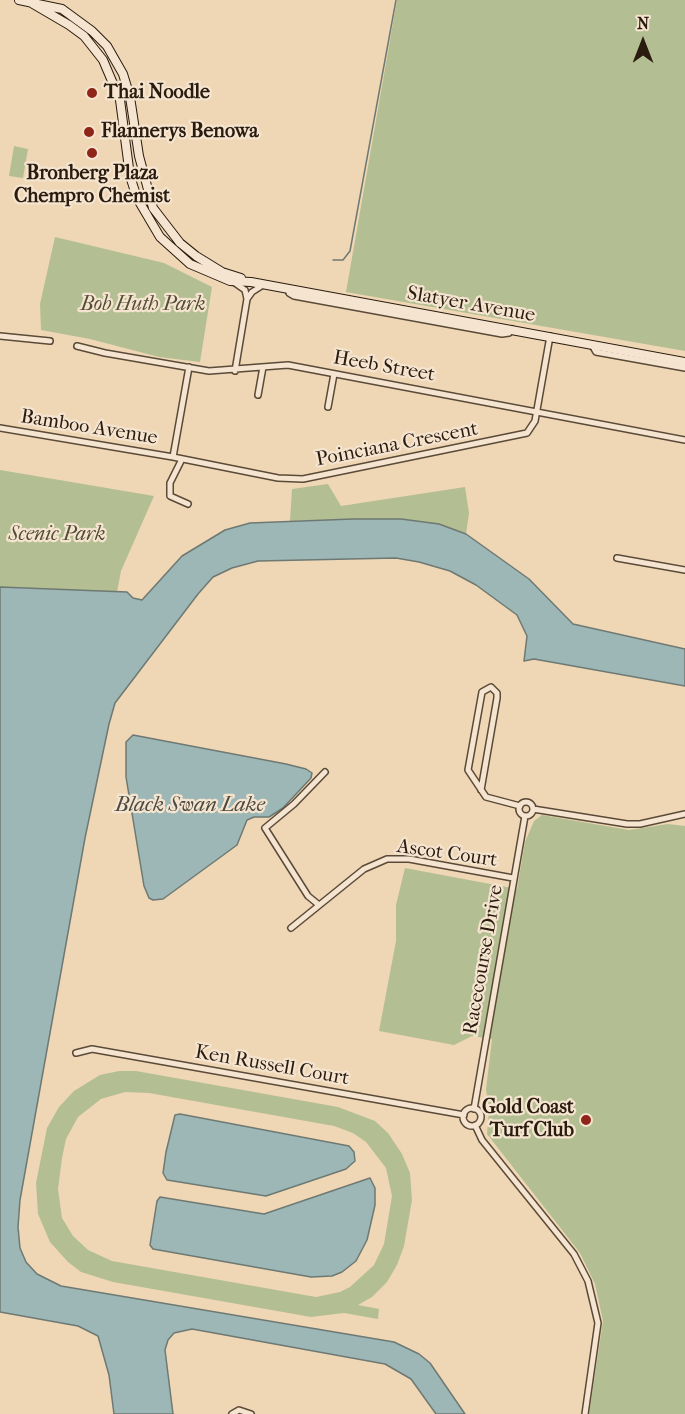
<!DOCTYPE html>
<style>
body{margin:0}
#map{position:relative;width:685px;height:1414px;overflow:hidden;background:#efd6b5;font-family:"IM FELL French Canon",serif}
canvas{display:block}
.north{position:absolute;left:613px;top:12px;width:60px;height:60px;-webkit-text-stroke:4px #f5e4cf;paint-order:stroke;rotate:0deg;font-size:16px;font-weight:700;line-height:24px;text-align:center;color:#291c0f}
.north::after{content:'';display:block;margin:auto;width:21px;height:27px;background:#291c0f;clip-path:polygon(50% 0,100% 100%,50% 72%,0 100%)}
</style>
<div id="map">
<canvas width="685" height="1414"></canvas>
<div class="north">N</div>
</div>
<script>
const context = document.querySelector('canvas').getContext('2d');
context.lineJoin = 'round';
function paint(path, color) {
  context.fillStyle = color;
  context.fill(path, 'evenodd');
}
function shape(rows) {
  const path = new Path2D();
  for (const r of rows) {
    if (r.length === 3) {
      path.moveTo(r[0] + r[2], r[1]);
      path.arc(r[0], r[1], r[2], 0, 2 * Math.PI);
      continue;
    }
    path.moveTo(r[0], r[1]);
    for (let i = 2; i < r.length; i += 2) path.lineTo(r[i], r[i + 1]);
  }
  return path;
}
function stroke(path, color, width, dash) {
  context.strokeStyle = color;
  context.lineWidth = width;
  context.lineCap = dash ? 'butt' : 'round';
  context.setLineDash(dash || []);
  context.stroke(path);
}
function label(font, color, halo, rows, align = 'center') {
  context.font = font + ' "IM FELL French Canon",serif';
  context.lineWidth = 4.5;
  context.setLineDash([]);
  context.textBaseline = 'middle';
  context.strokeStyle = halo;
  context.fillStyle = color;
  for (const [text, x, y, turn = 0] of rows) {
    context.save();
    context.translate(x, y);
    context.rotate((+turn || 0) * Math.PI / 180);
    context.textAlign = isNaN(turn) ? turn : align;
    if (halo) context.strokeText(text, 0, 0);
    context.fillText(text, 0, 0);
    context.restore();
  }
}
const green = shape([
 [397,0,685,0,685,351,346,292],
 [14,146,28,149,23,178,9,176],
 [55,237,164,263,212,287,200,362,159,357,90,339,41,330,40,304],
 [0,470,154,496,121,571,117,592,0,587],
 [328,484,341,506,465,487,469,513,466,534,439,524,401,519,290,521,292,489],
 [542,815,629,830,668,824,685,826,685,1414,589,1414,603,1321,595,1284,580,1253,487,1134,489,1111,486,1089,492,1039,472,1036,454,1045,379,1031,396,941,396,905,405,868,517,889,525,842,534,821],
 [119,1071,136,1071,338,1107,375,1121,388,1133,402,1154,410,1173,412,1200,404,1246,397,1265,387,1282,372,1297,358,1305,379,1309,378,1319,344,1313,311,1317,113,1282,81,1272,68,1262,50,1242,38,1214,36,1183,47,1128,59,1107,74,1091,100,1075],
 [125,1092,149,1093,334,1126,353,1133,366,1142,386,1168,392,1196,384,1244,374,1265,350,1287,340,1292,316,1297,112,1261,88,1250,73,1236,62,1218,58,1189,62,1158,66,1139,78,1117,101,1099]
]);
const water = shape([
 [353,519,401,519,439,524,466,534,529,579,573,624,685,649,685,686,534,659,524,661,527,636,517,615,476,585,450,571,419,562,396,558,258,561,232,568,213,577,198,594,115,703,109,724,85,838,20,1200,18,1227,20,1248,26,1262,37,1274,61,1286,394,1342,419,1354,430,1363,465,1414,436,1414,411,1379,385,1364,192,1329,174,1333,168,1340,165,1350,173,1414,114,1414,109,1375,98,1336,78,1326,0,1312,0,587,127,592,133,598,142,600,182,556,225,530,250,523,353,519],
 [133,735,286,764,306,769,312,773,311,778,283,808,269,817,254,817,247,820,237,845,163,899,153,900,149,898,144,886,126,777,126,742,133,735],
 [180,1114,349,1146,354,1152,355,1161,346,1169,266,1196,167,1180,163,1173,166,1152,175,1115,180,1114],
 [370,1178,375,1188,375,1205,367,1240,356,1261,342,1272,332,1276,311,1277,153,1249,150,1245,157,1201,160,1197,264,1214,370,1178]
]);
const stream = shape([
 [333,260,343,260,350,251,396,0]
]);
const minor = shape([
 [235,283,245,290,247,299],
 [289,289,289,293,294,296,502,334,509,333,512,329],
 [0,336,50,341],
 [592,345,596,352,685,368],
 [77,346,105,353,209,371,288,365,685,440],
 [235,371,247,299,252,292,263,285],
 [258,395,263,367],
 [328,407,334,374],
 [0,428,173,457,278,478,303,479,527,433,535,421,550,336],
 [173,457,189,367],
 [182,459,170,483,170,496,188,504],
 [617,558,685,570],
 [481,790,497,698,497,693,491,687,482,692,468,770,486,797,520,806],
 [526,809,7],
 [533,809,627,824,640,824,685,814],
 [319,905,308,896,265,828,294,804,325,772],
 [291,928,364,869,387,859,409,859,513,878],
 [76,1053,92,1049,464,1115],
 [472,1117,9],
 [474,1109,525,816],
 [475,1125,482,1140,574,1254,588,1281,598,1323,585,1414],
 [232,1414,239,1410,251,1414]
]);
const secondary = shape([
 [19,0,62,9,92,31,107,46,123,74,130,97,139,156,153,208,180,243,196,256,222,272,241,278],
 [28,1,69,25,84,36,103,60,120,100,130,176,137,198,160,237,190,264,230,281,251,282,685,362]
]);
const markers = [
 [92,93,6,"#8f2418"],
 [89,132,6,"#8f2418"],
 [92,153,6,"#8f2418"],
 [586,1120,6,"#8f2418"]
];
const poiNames = [
 ["Thai Noodle",104,93],
 ["Flannerys Benowa",101,132],
 ["Bronberg Plaza",92,174,"center"],
 ["Chempro Chemist",92,197,"center"],
 ["Gold Coast",574,1108,"right"],
 ["Turf Club",574,1131,"right"]
];
const parkNames = [
 ["Bob Huth Park",143,305],
 ["Scenic Park",57,535]
];
const streetNames = [
 ["Slatyer Avenue",471,305,10],
 ["Heeb Street",384,367,10],
 ["Bamboo Avenue",89,428,9],
 ["Poinciana Crescent",397,445,-11],
 ["Ascot Court",447,854,8],
 ["Racecourse Drive",484,960,-80],
 ["Ken Russell Court",272,1066,10]
];
const waterNames = [
 ["Black Swan Lake",190,806]
];
paint(green, '#b3bf92');
paint(water, '#9cb7b6');
stroke(water, '#6e7973', 1.5);
stroke(stream, '#6e7973', 1.5);
stroke(minor, '#5a4a38', 8);
stroke(secondary, '#291c0f', 10);
stroke(minor, '#f5e4cf', 5);
stroke(secondary, '#f5e4cf', 8);
for (const [x, y, r, color] of markers) {
  const dot = new Path2D();
  dot.arc(x, y, r, 0, 2 * Math.PI);
  context.fillStyle = color;
  context.fill(dot);
  stroke(dot, '#f5e4cf', 2);
}
label('bold 20px', '#291c0f', '#f5e4cf', poiNames, 'left');
label('italic 20px', '#524d36', '#f5e4cf', parkNames);
label('20px', '#291c0f', '#f5e4cf', streetNames);
label('italic 21px', '#4c4a41', '#f5e4cf', waterNames);
</script>
